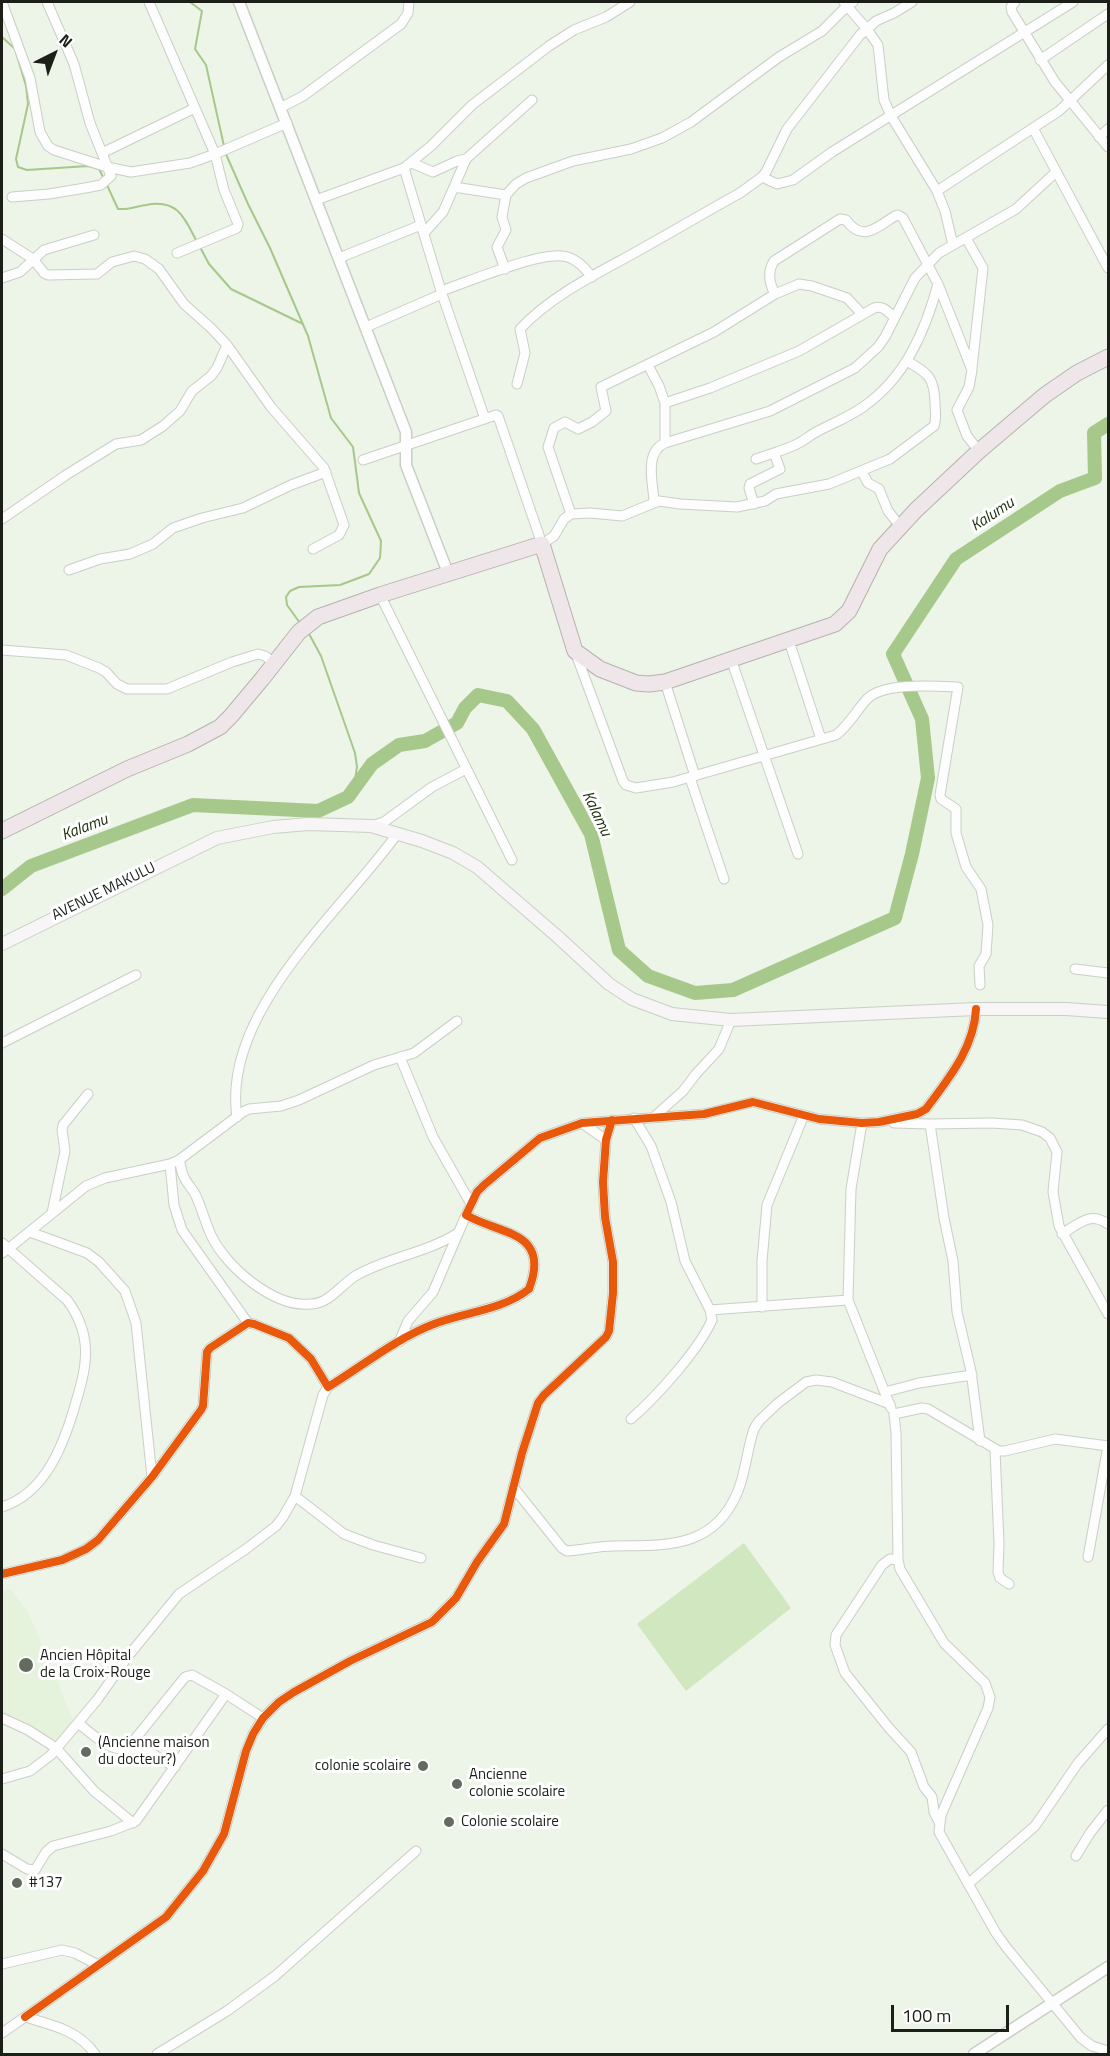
<!DOCTYPE html>
<html>
<head>
<meta charset="utf-8">
<style>
	body { margin:0 }
	#map { position:relative; width:1110px; height:2056px; overflow:hidden; background:#edf4e8; font-family:"Titillium Web",sans-serif }
	canvas { display:block }
	.frame { position:absolute; inset:0; border:3px solid #1b1f17; pointer-events:none }
	.north { position:absolute; left:24px; top:24px; width:60px; height:60px; -webkit-text-stroke:4px #fff; paint-order:stroke; rotate:42deg; font-size:16px; font-weight:700; line-height:24px; text-align:center; color:#1b1f17 }
	.north::after { content:''; display:block; margin:auto; width:21px; height:27px; background:#1b1f17; clip-path:polygon(50% 0,100% 100%,50% 72%,0 100%) }
	.scale { position:absolute; left:891px; top:2005px; width:118px; height:27px; box-sizing:border-box; border:3px solid #1b1f17; border-top:0; padding-left:8px; font-size:18px; line-height:21px; white-space:nowrap; color:#1b1f17; -webkit-text-stroke:4px #fff; paint-order:stroke }
</style>
</head>
<body>
<div id="map">
<canvas width="1110" height="2056"></canvas>
<div class="frame"></div>
<div class="north">N</div>
<div class="scale">100 m</div>
</div>
<script>
const g = document.querySelector('canvas').getContext('2d');
g.lineJoin = 'round';
function paint(path, color) { g.fillStyle = color; g.fill(path, 'evenodd'); }
function strokePath(path, color, width, dash) { g.strokeStyle = color; g.lineWidth = width; g.lineCap = dash ? 'butt' : 'round'; g.setLineDash(dash || []); g.stroke(path); }
function drawText(font, color, halo, rows, align = 'center') {
  g.font = font + ' "Titillium Web",sans-serif'; g.lineWidth = 6; g.setLineDash([]); g.textBaseline = 'middle'; g.strokeStyle = halo; g.fillStyle = color; for (const [text, x, y, turn = 0] of rows) {
    g.save(); g.translate(x, y); g.rotate((+turn || 0) * Math.PI / 180); g.textAlign = isNaN(turn) ? turn : align; if (halo) g.strokeText(text, 0, 0); g.fillText(text, 0, 0); g.restore();
  }
}
paint(new Path2D(`
	M11,1590L29,1614L75,1724L56,1746L2,1715V1592Z`), '#e5f2dc');
paint(new Path2D(`
	M744,1543L791,1608L686,1691L637,1624Z`), '#d0e7bf');
strokePath(new Path2D(`
	M190,2L202,11L195,49L206,65L224,146
	M2,37L15,49L26,86L28,104L16,159L18,167L27,170L88,166L99,169L103,177
	M225,152L248,204L270,248L308,336L331,418L353,447L359,493L381,541L380,558L369,574L340,585L299,587L290,591L286,597L287,605L300,623
	M107,185L118,209C128,210 137,206 146,205C178,198 185,219 197,242
	M200,247L209,264L231,289L303,324
	M308,632L321,656L355,753L357,767L354,787`), '#a6c88a', 2);
strokePath(new Path2D(`
	M2,889L31,866L193,805L318,811L348,797L372,764L399,745L425,741L457,723L465,708L478,695L507,701L533,729L591,834L619,950L648,976L695,993L733,990L895,918L912,854L928,778L922,719L893,654L956,559L1060,491L1095,478L1094,433L1108,424`), '#a6c88a', 14);
const minor = new Path2D(`
	M2,2L30,78L40,132L48,146L54,150L107,167L131,172L190,163L215,154L287,123
	M47,2L74,64L90,123L102,153
	M149,2L215,154L224,190L238,224L237,228L177,253
	M1015,2L1011,7L1012,12L1055,82L1108,147
	M1040,60L1108,14
	M282,107L303,96L401,24L408,13L409,2
	M1034,130L1108,268
	M1099,137L1108,129
	M412,163L433,172L457,161L466,159
	M404,168L442,294L485,419
	M762,177L777,184L793,180L832,152L1073,2
	M454,187L466,159L532,100
	M937,191L1059,111L1108,65
	M12,197L49,194L85,188L101,185L111,176L102,153L195,108
	M316,200L404,168L431,146L472,105L549,46L574,30L606,17L630,2
	M424,233L443,212L454,187L506,195L516,184L526,178L573,161L631,149L662,138L691,122L779,57L822,31L847,6L844,2
	M966,238L983,268L972,368
	M2,239L33,259L44,273L48,275L97,274L112,262L134,256L145,259L159,269L184,304L211,328L227,345L271,407L324,468L344,525L339,535L313,549
	M953,245L1016,209L1056,172
	M339,258L421,225
	M505,269L497,247L506,230L502,217L506,195
	M2,278L20,272L44,250L94,235
	M441,291C468,282 536,253 562,256C575,257 584,267 592,277
	M775,294L799,284L812,286L847,298L862,314
	M366,327L442,294
	M648,365L659,386L665,403V443
	M517,384L525,353L520,329C549,298 590,277 627,257C665,236 702,214 740,193L762,177L766,172L787,129L860,35L876,21L894,13L912,2
	M665,403L710,388L799,351L874,308C883,305 888,312 894,317
	M756,459C770,454 786,450 799,443C806,439 812,434 818,431C833,423 849,417 863,407C905,378 925,332 938,284
	M363,460L496,415L498,416L542,544L554,536L564,519L571,514L590,513L622,516L659,501L680,504L737,507L765,501L776,494L829,484L890,459L934,426C937,419 935,411 935,402C934,377 928,373 907,361
	M862,472L868,483L879,489L888,511L900,526
	M654,501C653,483 644,452 665,443L770,411L855,368L878,347L885,337L915,278L939,253L953,245L945,211L937,191L891,116L884,100L878,45L866,28L847,6L853,2
	M754,504L749,488L750,484L780,469L774,453
	M571,514L548,447L554,428L565,422L578,429L592,422L606,411L601,387L714,332L775,294C769,283 767,272 774,261L840,219L846,220C863,243 877,227 895,216L898,215L903,218L938,284L972,370L969,387L957,410L967,436L979,451
	M2,519L66,475L116,444L141,440L163,426L180,411L192,391L211,376L217,368L227,345
	M69,570L100,559L130,554L153,544L173,528L202,518L243,508L291,485L326,472
	M380,595L512,860
	M789,641L821,739
	M2,650L66,655L99,668L106,672L117,684L127,689H167L232,662L258,654L265,656L274,663
	M576,654L623,781L626,785L636,788L673,782L836,735C849,725 856,711 867,699C884,682 935,686 958,687L940,795L941,799L956,809V833L966,867L981,889L988,925L986,954L979,966L980,985
	M731,659L798,854
	M665,682L695,776
	M690,778L724,879
	M371,826L384,822L432,787L466,769
	M1075,969L1108,973
	M2,1043L136,975
	M400,1057L433,1137L471,1204
	M655,1116L683,1091L696,1074L719,1049L731,1020
	M237,1117C221,1012 342,911 397,834
	M634,1118L651,1146L671,1202L685,1261L710,1310L848,1300L891,1408
	M582,1123L606,1140
	M894,1123L930,1124L992,1123L1022,1125L1042,1132L1050,1138L1057,1152L1053,1192L1059,1226L1108,1314
	M930,1124L944,1218L953,1261L957,1312L971,1371L980,1441
	M179,1160C181,1165 181,1172 184,1177C187,1184 193,1189 196,1196C202,1209 205,1222 211,1235C226,1267 274,1308 311,1304C331,1303 341,1284 357,1275C389,1257 426,1253 458,1233
	M170,1164L174,1205L182,1230L248,1323
	M52,1213L65,1151L62,1130L63,1125L88,1094
	M30,1232L87,1253L99,1262L125,1291L136,1323L152,1477
	M1062,1234C1079,1224 1089,1211 1108,1224
	M2,1243L67,1300C74,1309 79,1319 82,1329C90,1353 83,1379 76,1402C64,1444 46,1493 2,1507
	M2,1253L8,1249L86,1186L105,1178L170,1164L179,1160L243,1112L249,1109L281,1106L299,1100L374,1065L414,1053L457,1021
	M848,1300L851,1189L862,1123
	M762,1307V1261L767,1205L804,1115
	M399,1342L408,1321L433,1292L466,1215
	M885,1392L919,1383L972,1375
	M631,1419C657,1396 698,1351 712,1320L710,1310
	M1108,1446L1055,1439L1005,1451H999L928,1409L922,1408L894,1414L896,1433L898,1560L900,1569L944,1643L985,1683L990,1697L988,1708L941,1815L939,1832L996,1933L1006,1947L1081,2038L1092,2046L1108,2051
	M995,1450L999,1544L998,1572L1000,1578L1009,1584
	M514,1488L562,1548L567,1551C583,1550 598,1546 613,1546C665,1545 714,1550 738,1491C746,1471 747,1449 754,1429L759,1421L778,1403L806,1382L816,1380L832,1382L890,1404
	M295,1496L344,1534L373,1545L421,1558
	M1088,1557L1108,1446
	M898,1560L890,1559L882,1565L836,1635L835,1645L845,1673L889,1728L911,1752L924,1787L932,1797L934,1812L939,1822
	M2,1574L62,1560L86,1549L98,1540L152,1477L201,1410L203,1406L207,1352L210,1348L248,1323L254,1324L289,1338L311,1359L328,1387C362,1366 397,1338 434,1324C465,1312 503,1310 529,1289C551,1231 501,1235 466,1215L477,1192L484,1185L540,1138L582,1123L704,1114L753,1102L819,1119L862,1123L879,1122L917,1114L926,1109C949,1078 974,1048 976,1009
	M2,1718L28,1730L56,1748L94,1791L133,1823
	M78,1723C91,1733 110,1752 127,1749L185,1677L192,1675L226,1694L263,1718
	M127,1749H144L175,1767
	M2,1779L30,1771L51,1755L97,1700L129,1655L179,1594L246,1549L276,1526L283,1517L295,1496L323,1395L328,1387
	M2,1854L27,1869L35,1870L46,1852L53,1846L111,1831L136,1821L226,1694
	M1076,1856L1090,1833L1108,1810
	M968,1884L1035,1826L1078,1763L1108,1729
	M2,1964L62,1950L75,1953L98,1965
	M25,2017L166,1917L203,1871L224,1834L246,1751L253,1734L263,1718L279,1702L294,1692L350,1661L432,1622L456,1598L477,1562L504,1524L522,1453L538,1403L544,1395L606,1337L609,1331L613,1293V1262L605,1217L603,1182L606,1140L612,1120
	M2,2033L25,2017C52,2025 78,2030 95,2054
	M157,2054L227,2011L275,1976L416,1851`);
const tertiary = new Path2D(`
	M239,2L406,432V465L448,573
	M974,2054L1108,1967`);
const secondary = new Path2D(`
	M2,944L217,838L273,827L308,824L371,826L422,841L453,853L477,867L558,937L609,984L632,999L672,1014L731,1020L976,1009H1066L1108,1012`);
const trunk = new Path2D(`
	M2,831L127,769L188,744L220,727L231,716L262,679L299,632L318,617L380,595L542,544L575,651L600,669L636,683L649,684L665,682L835,624L849,611L880,549L916,510L979,451L1045,395L1077,373L1108,357`);
strokePath(minor, '#cacfc6', 11);
strokePath(tertiary, '#cacfc6', 13);
strokePath(secondary, '#cacfc6', 14);
strokePath(trunk, '#b9b1b0', 17);
strokePath(minor, '#fcfdfc', 9);
strokePath(tertiary, '#fcfdfc', 10);
strokePath(secondary, '#f7f5f5', 12);
strokePath(trunk, '#eee6e8', 15);
strokePath(new Path2D(`
	M2,1574L62,1560L86,1549L98,1540L152,1477L201,1410L203,1406L207,1352L210,1348L248,1323L254,1324L289,1338L311,1359L328,1387C362,1366 397,1338 434,1324C465,1312 503,1310 529,1289C551,1231 501,1235 466,1215L477,1192L484,1185L540,1138L582,1123L704,1114L753,1102L819,1119L862,1123L879,1122L917,1114L926,1109C949,1078 974,1048 976,1009
	M25,2017L166,1917L203,1871L224,1834L246,1751L253,1734L263,1718L279,1702L294,1692L350,1661L432,1622L456,1598L477,1562L504,1524L522,1453L538,1403L544,1395L606,1337L609,1331L613,1293V1262L605,1217L603,1182L606,1140L612,1120`), '#e8590c', 8);
for (const [x, y, r, color] of [
	[26,1665,8,"#646a60"],
	[86,1752,6,"#646a60"],
	[423,1766,6,"#646a60"],
	[457,1784,6,"#646a60"],
	[449,1822,6,"#646a60"],
	[17,1883,6,"#646a60"]
]) { const dot = new Path2D(); dot.arc(x, y, r, 0, 2 * Math.PI); g.fillStyle = color; g.fill(dot); strokePath(dot, '#fff', 2); }
drawText('15px', '#1b1f17', '#fff', [
	["AVENUE MAKULU",104,892,-26]
]);
drawText('15px', '#1b1f17', '#fff', [
	["Ancien Hôpital",40,1656],
	["de la Croix-Rouge",40,1673],
	["(Ancienne maison",98,1743],
	["du docteur?)",98,1760],
	["colonie scolaire",411,1766,"right"],
	["Ancienne",469,1775],
	["colonie scolaire",469,1792],
	["Colonie scolaire",461,1822],
	["#137",29,1883]
], 'left');
drawText('italic 16px', '#20320f', '#fff', [
	["Kalumu",993,515,-33],
	["Kalamu",596,814,65],
	["Kalamu",85,828,-21]
]);
</script>
</body>
</html>
